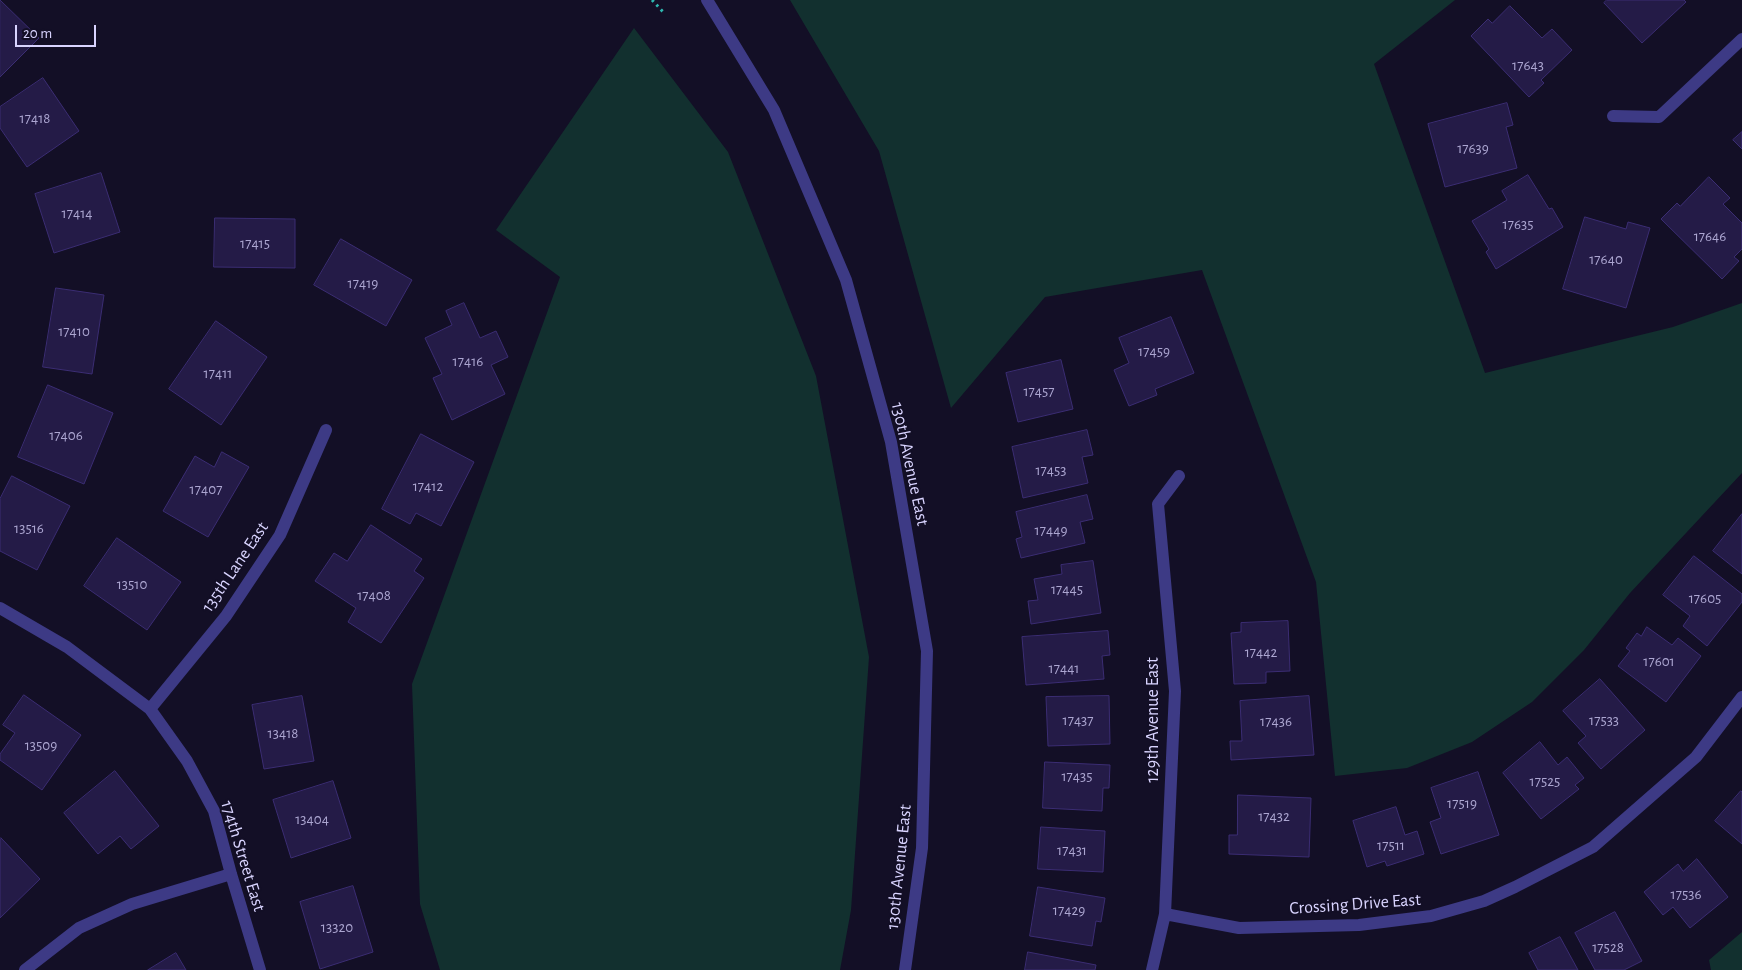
<!DOCTYPE html>
<html>
<head>
<meta charset="utf-8">
<style>
	body { margin:0 }
	#map { position:relative; width:1742px; height:970px; overflow:hidden; background:#130f26; font-family:"Alegreya Sans",sans-serif }
	canvas { display:block }
	.scale { position:absolute; left:15px; top:25px; width:81px; height:22px; box-sizing:border-box; border:2px solid #d9d4ff; border-top:0; padding-left:6px; font-size:15px; line-height:18px; white-space:nowrap; color:#d9d4ff; -webkit-text-stroke:4px #130f26; paint-order:stroke }
</style>
</head>
<body>
<div id="map">
<canvas width="1742" height="970"></canvas>
<div class="scale">20 m</div>
</div>
<script>
const g = document.querySelector('canvas').getContext('2d');
g.lineJoin = 'round';
function paint(path, color) { g.fillStyle = color; g.fill(path, 'evenodd'); }
function strokePath(path, color, width, dash) { g.strokeStyle = color; g.lineWidth = width; g.lineCap = dash ? 'butt' : 'round'; g.setLineDash(dash || []); g.stroke(path); }
function drawText(font, color, halo, rows, align = 'center') {
  g.font = font + ' "Alegreya Sans",sans-serif'; g.lineWidth = 4; g.setLineDash([]); g.textBaseline = 'middle'; g.strokeStyle = halo; g.fillStyle = color; for (const [text, x, y, turn = 0] of rows) {
    g.save(); g.translate(x, y); g.rotate((+turn || 0) * Math.PI / 180); g.textAlign = isNaN(turn) ? turn : align; if (halo) g.strokeText(text, 0, 0); g.fillText(text, 0, 0); g.restore();
  }
}
paint(new Path2D(`
	M790,0H1455L1374,64L1485,373L1673,327L1742,303V473L1630,593L1584,650L1532,702L1472,742L1407,768L1335,776L1316,582L1202,270L1045,297L951,408L879,151Z
	M634,28L728,152L816,376L869,657L851,910L840,970H440L420,904L412,684L560,277L496,230Z
	M1742,932V970H1711L1709,960Z`), '#12302f');
const building = new Path2D(`
	M0,0L39,38L0,77Z
	M1607,0H1684L1686,2L1642,43L1604,3Z
	M1510,6L1542,38L1552,29L1572,50L1541,80L1544,83L1529,97L1471,36L1488,19L1492,23Z
	M43,78L79,131L27,167L0,128V107Z
	M1507,103L1513,125L1506,127L1517,168L1445,187L1428,124Z
	M1742,132V149L1733,140Z
	M101,173L120,232L54,253L35,194Z
	M1528,175L1549,209L1552,208L1563,227L1496,269L1486,252L1489,249L1472,221L1507,200L1502,191Z
	M1709,177L1730,198L1723,204L1742,223V249L1734,257L1739,261L1722,279L1661,219L1677,203L1680,206Z
	M1585,217L1626,229L1628,222L1650,228L1626,308L1563,289Z
	M215,218L295,219V268L214,267Z
	M341,239L412,280L386,326L314,285Z
	M56,288L104,295L92,374L43,367Z
	M464,303L480,338L496,331L508,357L491,365L505,394L452,420L433,378L442,374L425,338L452,325L446,311Z
	M1171,317L1194,373L1155,389L1157,395L1129,406L1114,370L1129,363L1119,338Z
	M216,321L267,357L221,425L169,389Z
	M1061,360L1073,409L1018,422L1006,373Z
	M48,385L113,413L84,484L18,457Z
	M1087,430L1093,455L1082,457L1088,483L1023,498L1012,447Z
	M421,434L474,462L441,526L416,513L410,524L382,509Z
	M222,452L249,467L208,537L163,511L195,456L214,467Z
	M12,476L70,506L37,570L0,551V499Z
	M1087,495L1093,519L1080,522L1085,543L1021,558L1016,539L1022,537L1016,512Z
	M1742,514V574L1713,551Z
	M371,525L422,559L414,571L424,578L381,643L348,622L356,608L315,581L334,553L347,561Z
	M117,538L181,582L147,630L84,586Z
	M1694,556L1742,594V602L1707,646L1683,626L1690,616L1663,595Z
	M1093,561L1101,613L1031,624L1028,601L1038,600L1034,579L1062,574L1061,565Z
	M1288,621L1290,671L1266,672V683L1234,684L1231,633L1241,632V623Z
	M1647,627L1672,645L1678,638L1701,656L1666,702L1618,666L1630,651L1626,648L1637,633L1641,636Z
	M1108,631L1110,655L1102,656L1104,679L1026,685L1022,637Z
	M1600,679L1645,730L1601,769L1578,743L1586,736L1563,711Z
	M24,695L81,735L42,790L0,760V754L15,733L3,725Z
	M302,696L314,761L264,769L252,705Z
	M1109,696L1110,744L1048,746L1046,697Z
	M1309,696L1314,755L1231,760L1230,741H1242L1240,701Z
	M1540,742L1558,765L1567,757L1584,778L1575,785L1579,789L1541,819L1503,773Z
	M1045,762L1110,765L1109,788H1103L1102,811L1043,808Z
	M115,771L159,826L131,849L120,836L98,854L64,813Z
	M1478,772L1499,835L1441,854L1430,822L1441,818L1431,788Z
	M333,781L351,838L291,858L273,800Z
	M1741,791L1742,792V844L1715,821Z
	M1238,795L1311,798L1309,857L1229,854V835H1237Z
	M1396,807L1405,835L1417,831L1424,854L1387,866L1385,861L1367,867L1353,821Z
	M1041,827L1105,831L1103,872L1038,869Z
	M1,838L40,879L0,918V839Z
	M1697,859L1728,897L1690,928L1673,907L1663,915L1644,892L1678,864L1683,871Z
	M353,886L373,952L320,969L300,902Z
	M1038,887L1105,898L1101,922L1096,921L1092,946L1030,936Z
	M1615,912L1642,961L1624,970H1595L1575,933Z
	M1560,937L1578,970H1538L1529,953Z
	M1028,952L1096,965L1095,970H1025Z
	M176,953L186,970H148Z`);
paint(building, '#241b47');
strokePath(building, '#3b2d73', 1);
strokePath(new Path2D(`
	M652,0L665,14`), '#2fb8b0', 3, [2.5, 4]);
strokePath(new Path2D(`
	M707,0L774,110L846,280L891,442L927,651L922,848L905,970
	M1613,116L1659,117L1742,39
	M0,608L67,647L150,709L187,761L214,811L231,874L260,970
	M150,709L226,616L280,535L326,430
	M1165,914L1239,928L1359,925L1431,916L1484,901L1515,887L1593,847L1696,757L1742,697
	M25,970L79,928L132,904L231,874
	M1152,970L1165,914L1175,691L1158,504L1179,476`), '#3d3a85', 12);
drawText('15px', '#aca6d1', null, [
	["17643",1528,65],
	["17418",35,118],
	["17639",1473,148],
	["17414",77,213],
	["17635",1518,224],
	["17646",1710,236],
	["17415",255,243],
	["17640",1606,259],
	["17419",363,283],
	["17410",74,331],
	["17459",1154,351],
	["17416",468,361],
	["17411",218,373],
	["17457",1039,391],
	["17406",66,435],
	["17453",1051,470],
	["17412",428,486],
	["17407",206,489],
	["13516",29,528],
	["17449",1051,530],
	["13510",132,584],
	["17445",1067,589],
	["17408",374,595],
	["17605",1705,598],
	["17442",1261,652],
	["17601",1659,661],
	["17441",1064,668],
	["17437",1078,720],
	["17533",1604,720],
	["17436",1276,721],
	["13418",283,733],
	["13509",41,745],
	["17435",1077,776],
	["17525",1545,781],
	["17519",1462,803],
	["17432",1274,816],
	["13404",312,819],
	["17511",1391,845],
	["17431",1072,850],
	["17536",1686,894],
	["17429",1069,910],
	["13320",337,927],
	["17528",1608,947]
]);
drawText('18px', '#d9d4ff', '#130f26', [
	["130th Avenue East",910,464,78],
	["135th Lane East",235,567,-56],
	["129th Avenue East",1153,720,-90],
	["174th Street East",243,856,73],
	["130th Avenue East",899,867,-84],
	["Crossing Drive East",1355,904,-4]
]);
</script>
</body>
</html>
